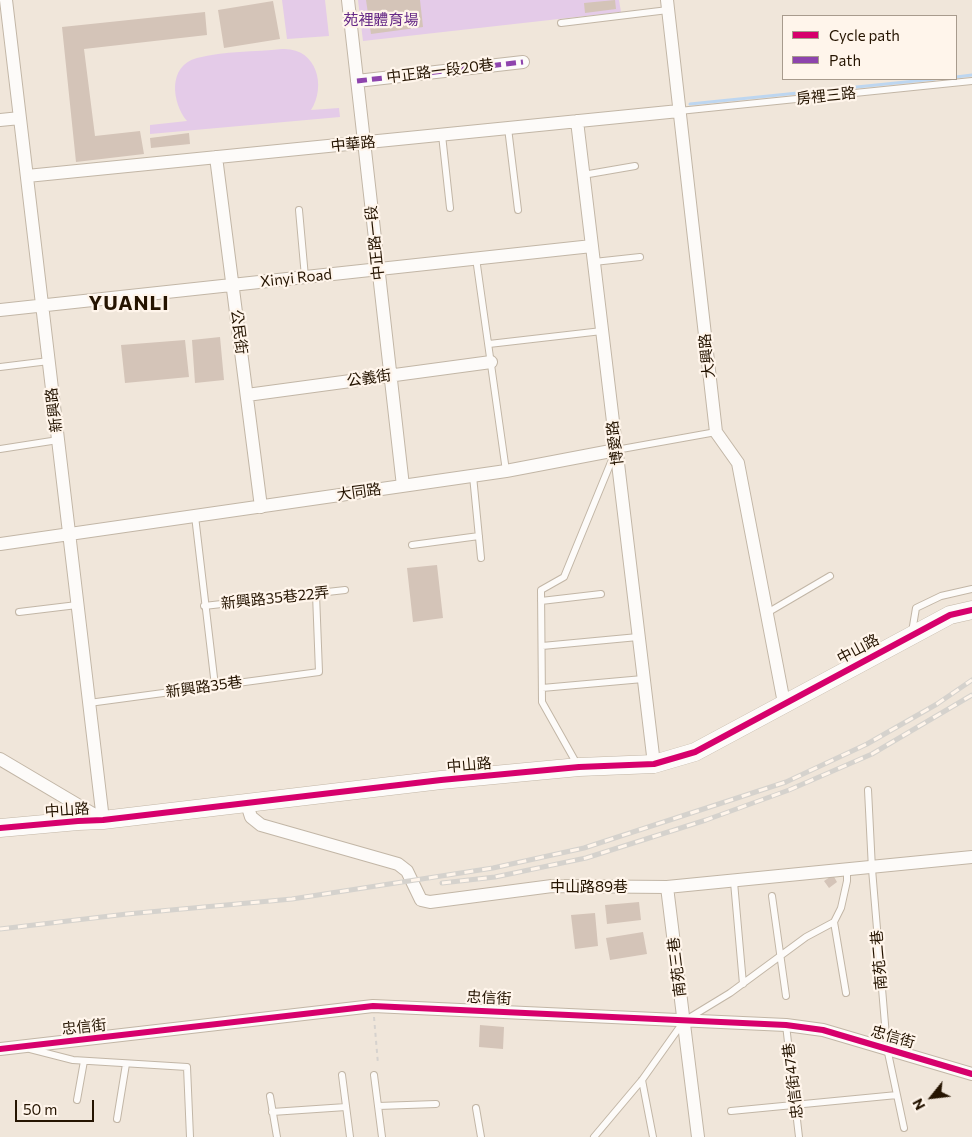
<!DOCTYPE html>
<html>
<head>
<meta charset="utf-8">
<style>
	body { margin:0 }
	#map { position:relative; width:972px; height:1137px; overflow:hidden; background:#f0e6da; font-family:Commissioner,sans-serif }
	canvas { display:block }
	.legend { position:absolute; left:782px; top:15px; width:175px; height:65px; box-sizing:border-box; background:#fff5eb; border:1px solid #a89b8d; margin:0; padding:6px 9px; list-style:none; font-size:15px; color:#251401 }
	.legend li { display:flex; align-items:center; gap:10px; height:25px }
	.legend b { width:25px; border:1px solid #a89b8d }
	.north { position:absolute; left:907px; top:1072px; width:50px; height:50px; -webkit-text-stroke:4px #fff5eb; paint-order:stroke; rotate:241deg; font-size:14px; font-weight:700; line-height:20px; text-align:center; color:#251401 }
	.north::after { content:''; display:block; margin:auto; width:18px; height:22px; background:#251401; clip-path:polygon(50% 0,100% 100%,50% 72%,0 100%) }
	.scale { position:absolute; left:15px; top:1100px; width:79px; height:22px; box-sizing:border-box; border:2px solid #251401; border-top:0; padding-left:6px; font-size:15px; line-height:18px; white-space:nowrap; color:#251401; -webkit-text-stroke:4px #fff5eb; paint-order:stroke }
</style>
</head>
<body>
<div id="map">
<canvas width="972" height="1137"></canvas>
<ul class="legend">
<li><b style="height:6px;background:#d6006c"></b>Cycle path</li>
<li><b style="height:6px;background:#8e44ad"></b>Path</li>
</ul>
<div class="north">N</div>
<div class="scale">50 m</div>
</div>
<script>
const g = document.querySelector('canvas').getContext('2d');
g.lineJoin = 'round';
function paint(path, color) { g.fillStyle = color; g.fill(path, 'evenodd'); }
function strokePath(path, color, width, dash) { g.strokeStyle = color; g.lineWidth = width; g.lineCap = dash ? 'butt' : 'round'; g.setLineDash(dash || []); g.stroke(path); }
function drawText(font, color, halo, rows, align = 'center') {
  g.font = font + ' Commissioner,"Noto Sans TC",sans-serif'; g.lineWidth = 4.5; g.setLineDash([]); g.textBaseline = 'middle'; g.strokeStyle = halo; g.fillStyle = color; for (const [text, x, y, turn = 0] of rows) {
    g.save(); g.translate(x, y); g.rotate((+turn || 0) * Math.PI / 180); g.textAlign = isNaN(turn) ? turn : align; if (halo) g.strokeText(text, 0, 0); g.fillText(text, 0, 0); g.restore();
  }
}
paint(new Path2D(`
	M282,0H325L329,36L287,39Z
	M358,0H619L621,12L363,41Z
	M282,49C316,47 327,85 311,110L339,108L340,117L150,134V125L187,121C172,103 167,66 197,58C224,51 255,52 282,49Z`), '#e4cbe8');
strokePath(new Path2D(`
	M956,77L972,75
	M690,104L935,79`), '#bdd6f0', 3);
paint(new Path2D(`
	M366,0H420L423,27L371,34Z
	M615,0L616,9L585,13L584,3Z
	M273,1L280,39L224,48L218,10Z
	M205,12L207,35L84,49L95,136L140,131L144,154L76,162L62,27Z
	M189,133L190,144L151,148L150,138Z
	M220,337L224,380L195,383L192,340Z
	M185,340L189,377L125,383L121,345Z
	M437,565L443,618L413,622L407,568Z
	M833,875L837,882L829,888L824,881Z
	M639,902L641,920L607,924L605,905Z
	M595,913L598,946L575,949L571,915Z
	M643,932L647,954L610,960L606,938Z
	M480,1025L504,1027L503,1049L479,1047Z`), '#d4c4b8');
const lane = new Path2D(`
	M561,23L668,10
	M679,111L972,81
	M508,128L518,210
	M442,135L450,208
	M583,175L635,166
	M299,210L305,277
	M476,258L506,471
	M594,262L640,257
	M489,344L602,331
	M0,367L49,361
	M0,449L58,440
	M473,476L481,558
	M195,516L215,686
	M412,545L479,536
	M541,601L601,594
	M204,606L345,590
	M19,612L77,605
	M767,613L830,576
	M912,632L916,608L941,596L972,589
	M542,646L638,637
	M542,688L643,679
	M89,703L319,672L316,594
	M578,766L542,702L541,590L564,577L616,450L716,432
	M868,790L872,869L887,1048L904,1128
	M734,882L743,984
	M772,896L786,996
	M834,922L846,993
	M786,1025L799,1137
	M30,1049L73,1060L187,1067L190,1137
	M342,1075L350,1137
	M374,1075L382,1137
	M642,1080L653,1137
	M270,1096L277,1137
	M77,1100L84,1061
	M378,1106L436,1104
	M476,1108L481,1137
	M731,1111L897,1095
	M272,1112L346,1107
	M117,1119L126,1064
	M594,1137L642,1080L684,1021L730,993L806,937L834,922L841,908L847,881V869`);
const street = new Path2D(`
	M6,0L103,820
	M348,0L403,486
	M667,0L716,432L738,463L784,703
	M357,81L523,62
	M0,120L20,118
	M577,121L654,764
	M216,157L261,507
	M27,176L679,111
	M0,310L592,246
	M247,395L491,362
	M0,544L506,471L616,450
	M0,759L103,820
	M246,801L251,817L261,825L398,864L407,871L421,900L430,902L552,886L667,887L972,857
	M667,887L698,1137
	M0,1049L373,1006L786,1025L823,1030L972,1074`);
const secondary = new Path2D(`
	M0,828L78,821L103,820L441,780L579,767L654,764L695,752L950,615L972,610`);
strokePath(lane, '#c2b6a6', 8);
strokePath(street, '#c2b6a6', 14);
strokePath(secondary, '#c2b6a6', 19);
strokePath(new Path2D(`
	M374,1017L378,1064`), '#d6d2ce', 2, [4, 4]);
strokePath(lane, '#fdfbf9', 6);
strokePath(street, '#fdfbf9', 12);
strokePath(secondary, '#fdfbf9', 18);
const rail = new Path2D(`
	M442,883L495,877L586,858L706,820L789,790L872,754L972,695
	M0,929L127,914L292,899L493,868L584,848L786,782L867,744L937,704L972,680`);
strokePath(rail, '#d5d2cd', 5);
strokePath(rail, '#fff5eb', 3, [9]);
strokePath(new Path2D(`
	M357,81L523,62`), '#8e44ad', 5, [10, 5]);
strokePath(new Path2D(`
	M0,828L78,821L103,820L441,780L579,767L654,764L695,752L950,615L972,610
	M0,1049L373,1006L786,1025L823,1030L972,1074`), '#d6006c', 6);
drawText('15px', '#662987', '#fff5eb', [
	["苑裡體育場",381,20]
]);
drawText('15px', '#251401', '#fff5eb', [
	["中正路一段20巷",440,71,-7],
	["房裡三路",826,96,-6],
	["中華路",353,144,-6],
	["中正路一段",375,243,-96],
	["Xinyi Road",296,278,-6],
	["公民街",239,332,83],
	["大興路",707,356,-96],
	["公義街",369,378,-8],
	["新興路",54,410,-97],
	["博愛路",615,443,-97],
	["大同路",359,492,-8],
	["新興路35巷22弄",275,598,-6],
	["中山路",858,649,-28],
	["新興路35巷",204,687,-8],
	["中山路",469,765,-5],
	["中山路",67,810,-4],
	["中山路89巷",589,887],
	["南苑二巷",879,960,-95],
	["南苑三巷",677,967,-97],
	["忠信街",489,998,3],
	["忠信街",84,1027,-6],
	["忠信街",893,1037,16],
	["忠信街47巷",793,1081,-97]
]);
g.letterSpacing = '1px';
drawText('bold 20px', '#251401', '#fff5eb', [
	["YUANLI",129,303]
]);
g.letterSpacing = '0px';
</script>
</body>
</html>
